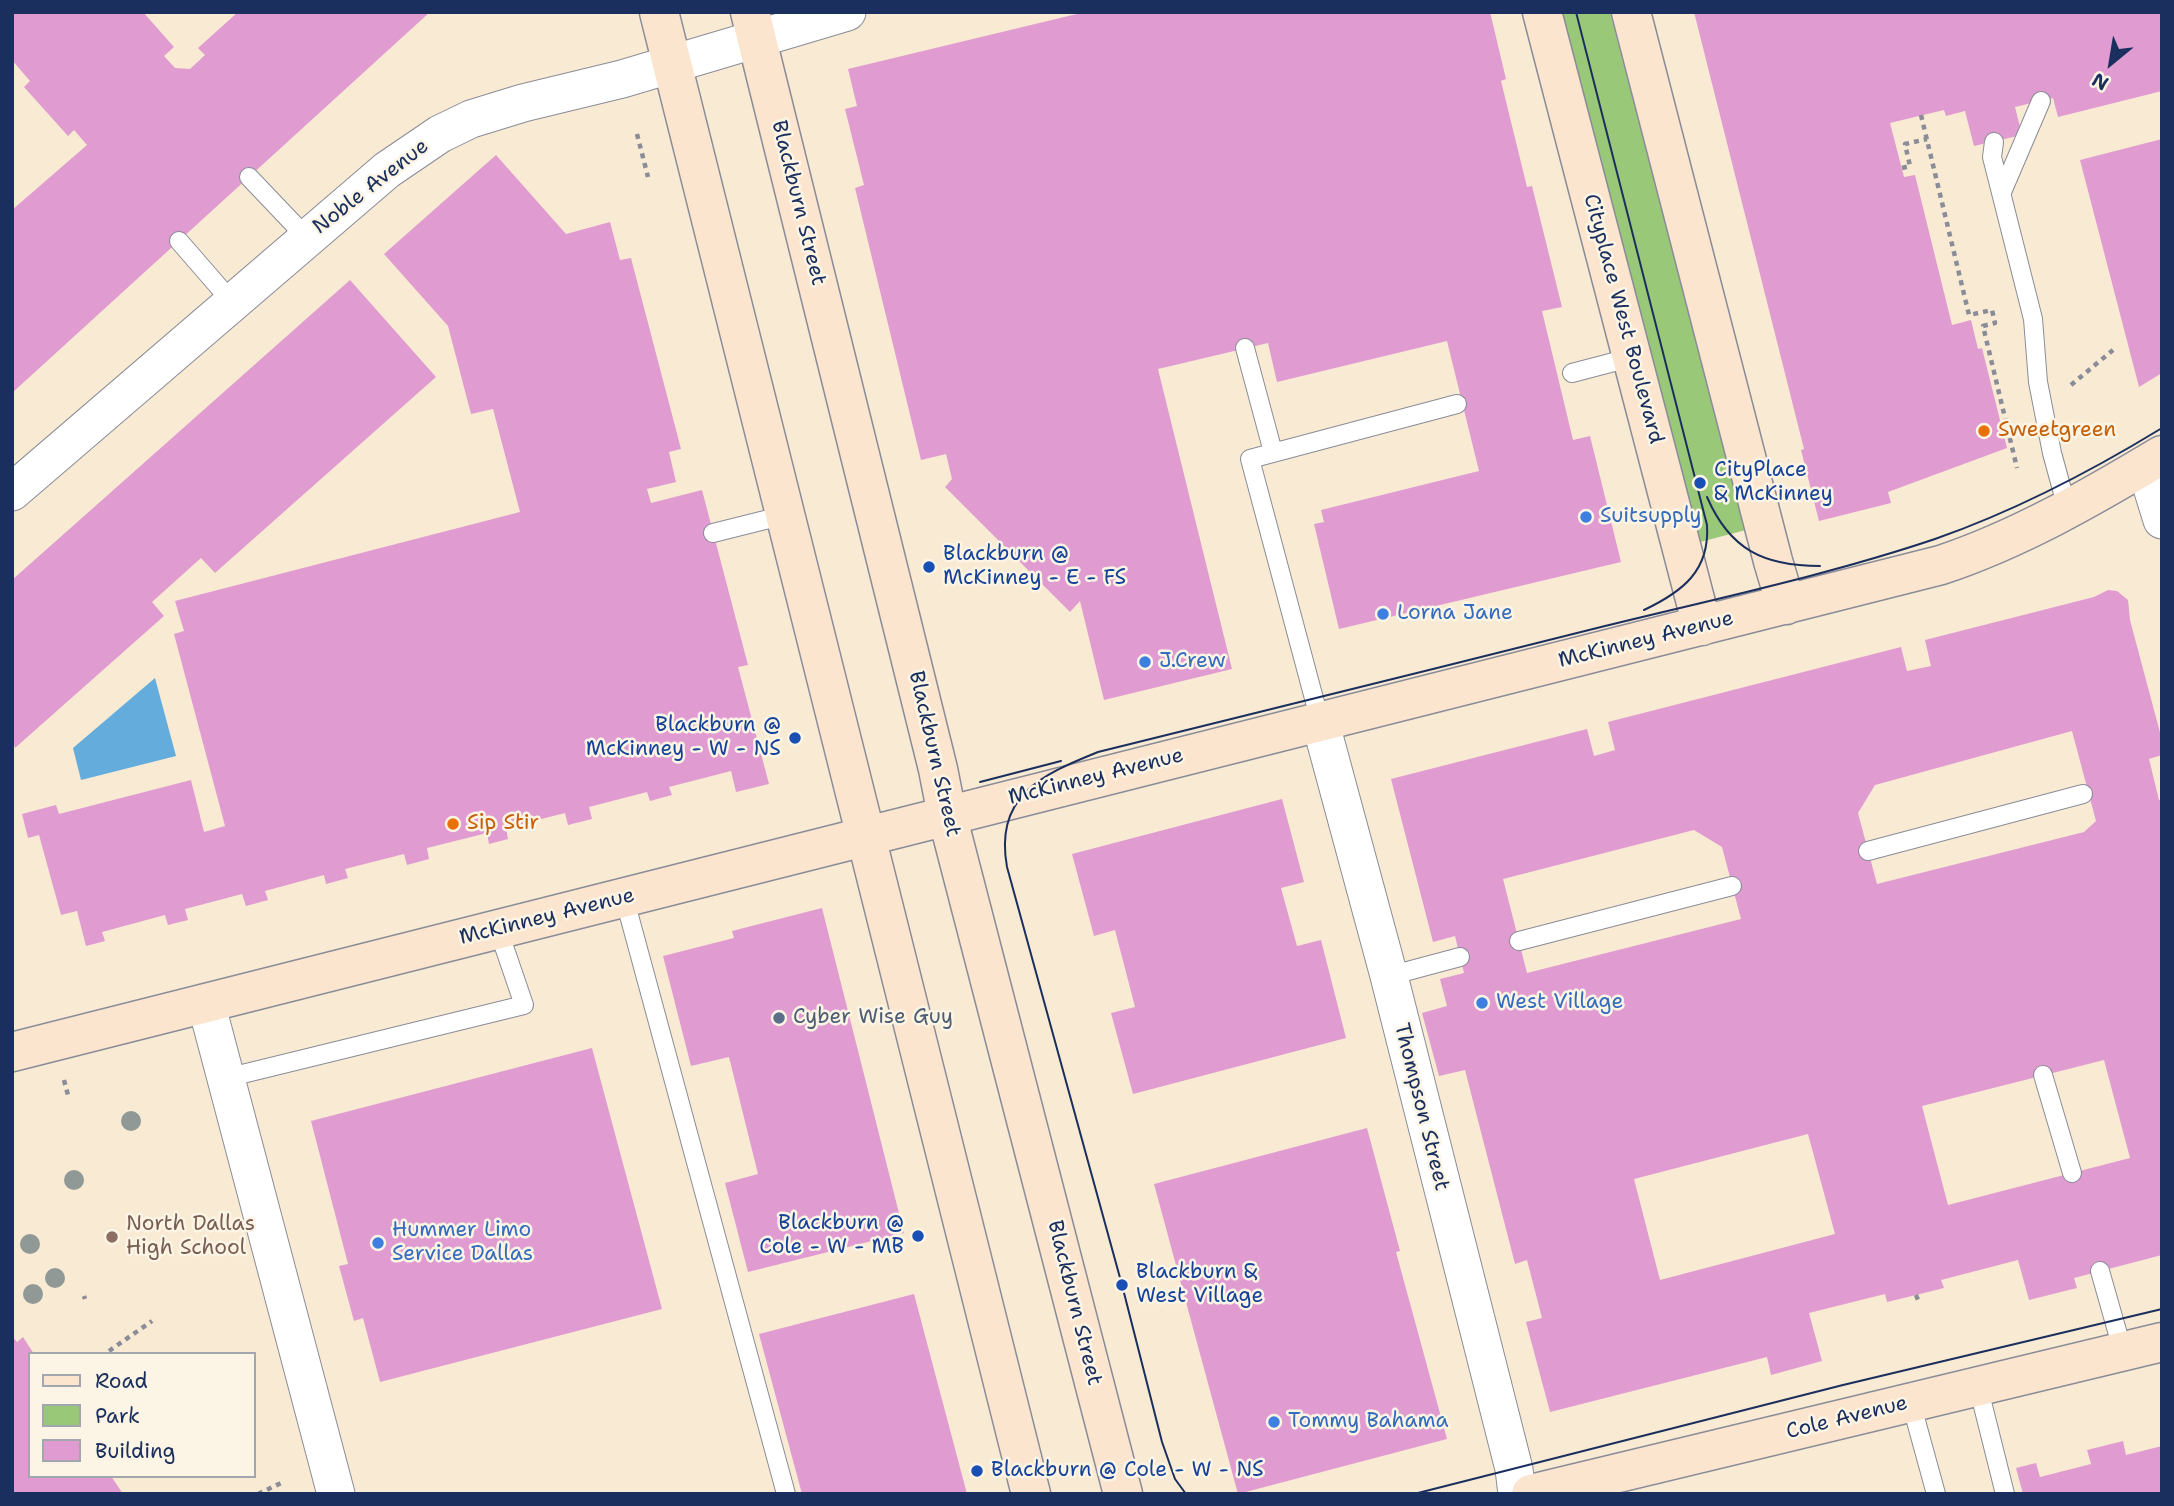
<!DOCTYPE html>
<html>
<head>
<meta charset="utf-8">
<style>
	body { margin:0 }
	#map { position:relative; width:2174px; height:1506px; overflow:hidden; background:#f8ead3; font-family:"Shantell Sans",sans-serif }
	canvas { display:block }
	.frame { position:absolute; inset:0; border:14px solid #1b2f5e; pointer-events:none }
	.legend { position:absolute; left:28px; top:1352px; width:228px; height:126px; box-sizing:border-box; background:#fcf5e5; border:2px solid #a2a6af; margin:0; padding:9px 12px; list-style:none; font-size:21px; color:#1b2f5e }
	.legend li { display:flex; align-items:center; gap:14px; height:35px }
	.legend b { width:35px; border:2px solid #a2a6af }
	.north { position:absolute; left:2076px; top:28px; width:70px; height:70px; -webkit-text-stroke:5px #fcf5e5; paint-order:stroke; rotate:210deg; font-size:19px; font-weight:700; line-height:28px; text-align:center; color:#1b2f5e }
	.north::after { content:''; display:block; margin:auto; width:24px; height:32px; background:#1b2f5e; clip-path:polygon(50% 0,100% 100%,50% 72%,0 100%) }
</style>
</head>
<body>
<div id="map">
<canvas width="2174" height="1506"></canvas>
<div class="frame"></div>
<ul class="legend">
<li><b style="height:9px;background:#fce5cf"></b>Road</li>
<li><b style="height:19px;background:#99c978"></b>Park</li>
<li><b style="height:19px;background:#e09cd1"></b>Building</li>
</ul>
<div class="north">N</div>
</div>
<script>
const g = document.querySelector('canvas').getContext('2d');
g.lineJoin = 'round';
function paint(path, color) { g.fillStyle = color; g.fill(path, 'evenodd'); }
function strokePath(path, color, width, dash) { g.strokeStyle = color; g.lineWidth = width; g.lineCap = dash ? 'butt' : 'round'; g.setLineDash(dash || []); g.stroke(path); }
function drawText(font, color, halo, rows, align = 'center') {
  g.font = font + ' "Shantell Sans",sans-serif'; g.lineWidth = 5; g.setLineDash([]); g.textBaseline = 'middle'; g.strokeStyle = halo; g.fillStyle = color; for (const [text, x, y, turn = 0] of rows) {
    g.save(); g.translate(x, y); g.rotate((+turn || 0) * Math.PI / 180); g.textAlign = isNaN(turn) ? turn : align; if (halo) g.strokeText(text, 0, 0); g.fillText(text, 0, 0); g.restore();
  }
}
paint(new Path2D(`
	M1561,12H1610L1746,530L1700,542Z`), '#99c978');
paint(new Path2D(`
	M155,678L176,756L81,780L73,748Z`), '#64acdb');
paint(new Path2D(`
	M12,12H143L174,47L164,56L175,68L190,69L205,55L198,48L238,12H430L12,393V210L87,145L74,130L68,136L24,87L30,81L12,60Z
	M1085,12H1490L1506,79L1501,81L1527,187L1532,186L1562,307L1542,311L1573,440L1590,436L1621,562L1339,629L1314,524L1324,522L1321,510L1479,471L1447,341L1277,382L1268,343L1158,369L1232,669L1104,700L1080,601L1070,612L945,487L952,479L946,454L921,460L855,188L864,185L845,109L857,106L848,69Z
	M1694,12H2162V91L2058,117L2053,98L2015,107L2022,135L1974,146L1965,111L1946,116L1944,110L1890,123L1904,177L1915,175L1952,325L1971,320L1978,349L1982,348L2007,448L1888,492L1891,503L1819,521L1801,450L1804,449Z
	M2162,139V373L2139,387L2080,160Z
	M496,155L566,234L610,222L620,260L631,258L681,449L669,452L676,482L647,489L651,503L702,490L748,665L738,667L769,784L736,792L731,771L669,787L672,795L650,801L647,792L589,807L592,819L568,825L565,813L506,828L508,839L489,844L487,833L427,848L429,859L407,865L404,854L345,869L348,878L326,884L324,875L265,891L268,900L246,906L242,894L185,909L188,920L168,925L165,915L102,932L105,941L86,946L77,911L61,915L39,835L28,838L22,814L56,805L59,814L191,780L204,832L225,826L174,634L184,631L175,601L520,512L493,409L471,414L448,326L384,254Z
	M350,280L436,377L215,573L201,558L152,602L164,616L15,748L12,739V580Z
	M2108,590L2117,591L2128,600L2130,620L2162,740V755L2149,759L2159,800L2162,799V1255L2074,1278L2077,1288L2029,1300L2018,1260L1941,1280L1944,1288L1916,1295L1887,1302L1885,1294L1809,1313L1822,1361L1771,1375L1767,1357L1550,1412L1526,1322L1542,1318L1527,1260L1515,1264L1465,1070L1439,1076L1422,1013L1447,1006L1440,979L1464,973L1455,936L1433,942L1391,779L1587,729L1594,756L1615,750L1608,722L1901,647L1907,671L1931,666L1925,640L2094,597ZM2072,731L2096,821L2084,832L1877,884L1858,813L1875,785ZM1694,830L1722,847L1741,919L1527,973L1503,879ZM2104,1060L2130,1158L1948,1205L1922,1106ZM1808,1134L1835,1234L1660,1280L1634,1179Z
	M1282,799L1304,882L1281,888L1297,946L1321,940L1346,1038L1133,1094L1111,1013L1135,1007L1115,930L1094,936L1072,854Z
	M822,908L904,1233L748,1272L725,1183L758,1174L729,1057L691,1066L663,956L734,938L732,931Z
	M592,1048L662,1309L380,1382L363,1318L354,1321L339,1266L348,1264L311,1121Z
	M1367,1128L1400,1251L1396,1252L1447,1439L1238,1494L1154,1184Z
	M914,1294L967,1494H802L759,1334Z
	M12,1336L17,1342L23,1337L34,1354H30V1476H111L123,1494H12Z
	M2123,1441L2126,1455L2162,1446V1494H2023L2016,1468L2036,1463L2040,1477L2091,1464L2087,1450Z`), '#e09cd1');
const lane = new Path2D(`
	M1994,142L1992,157L2033,319L2038,382L2052,453L2067,508
	M249,177L307,238
	M2002,192L2041,101
	M179,241L232,302
	M1245,348L1273,452
	M1572,373L1633,357
	M713,533L785,515
	M1320,721L1250,459L1457,404
	M1868,851L2083,794
	M624,897L786,1494
	M1519,941L1732,886
	M1389,976L1460,957
	M2043,1075L2072,1173
	M226,1078L524,1005L498,929
	M2100,1271L2123,1352
	M1978,1386L2005,1494
	M1911,1403L1936,1494`);
const street = new Path2D(`
	M2145,465L2162,520
	M12,492L387,170L440,134L471,119L523,103L622,79L847,12
	M1320,721L1389,976L1514,1469L1517,1494
	M206,1003L336,1494`);
const secondary = new Path2D(`
	M659,12L1031,1494
	M750,12L938,769L947,815L1123,1494
	M1542,12L1702,626
	M1631,12L1773,561L1786,605
	M12,1052L1941,565C2019,539 2092,497 2162,455
	M1531,1494L2162,1342`);
strokePath(lane, '#8a8c98', 20);
strokePath(street, '#8a8c98', 39);
strokePath(secondary, '#8a8c98', 41);
strokePath(new Path2D(`
	M1921,115L1969,315L1992,310L1995,323L1983,326L2017,468
	M637,134L648,177
	M1902,168L1910,166L1905,144L1927,139
	M2071,385L2113,350
	M64,1080L69,1099
	M1916,1295L1918,1300
	M84,1296L85,1299
	M109,1351L152,1321
	M258,1494L281,1483`), '#8a8c98', 4.5, [5, 5]);
strokePath(lane, '#fff', 18);
strokePath(street, '#fff', 37);
strokePath(secondary, '#fce5cf', 38);
strokePath(new Path2D(`
	M1576,12L1707,525C1710,571 1682,592 1644,610
	M1707,497C1730,550 1764,566 1820,566
	M980,782L1061,761
	M1186,1494L1175,1479L1162,1442L1122,1285L1007,867C994,796 1041,775 1098,752C1267,711 1436,668 1605,626C1715,599 1828,575 1935,539C2015,511 2090,472 2162,428
	M1414,1494L1843,1385L2162,1309`), '#1b2f5e', 2);
g.fillStyle = '#909996';
for (const [x, y] of [
	[131,1121],
	[74,1180],
	[30,1244],
	[55,1278],
	[33,1294]
]) { g.beginPath(); g.arc(x, y, 10, 0, 2 * Math.PI); g.fill(); }
for (const [x, y, r, color] of [
	[1984,431,7,"#e8710a"],
	[1700,483,7,"#1a4fb4"],
	[1586,517,7,"#3f7fe0"],
	[929,567,7,"#1a4fb4"],
	[1383,614,7,"#3f7fe0"],
	[1145,662,7,"#3f7fe0"],
	[795,738,7,"#1a4fb4"],
	[453,824,7,"#e8710a"],
	[1482,1003,7,"#3f7fe0"],
	[779,1018,7,"#5c6f8a"],
	[918,1236,7,"#1a4fb4"],
	[112,1237,7,"#8d6e63"],
	[378,1243,7,"#3f7fe0"],
	[1122,1285,7,"#1a4fb4"],
	[1274,1422,7,"#3f7fe0"],
	[977,1471,7,"#1a4fb4"]
]) { const dot = new Path2D(); dot.arc(x, y, r, 0, 2 * Math.PI); g.fillStyle = color; g.fill(dot); strokePath(dot, '#fcf5e5', 2.5); }
drawText('21px', '#1b2f5e', '#fcf5e5', [
	["Noble Avenue",371,187,-38],
	["Blackburn Street",798,203,76],
	["Cityplace West Boulevard",1623,319,75],
	["McKinney Avenue",1646,640,-14],
	["Blackburn Street",934,754,77],
	["McKinney Avenue",1096,777,-14],
	["McKinney Avenue",547,917,-14],
	["Thompson Street",1421,1107,76],
	["Blackburn Street",1074,1303,76],
	["Cole Avenue",1847,1418,-14]
]);
drawText('21px', '#c56008', '#fcf5e5', [
	["Sweetgreen",1998,431],
	["Sip Stir",467,824]
], 'left');
drawText('21px', '#164399', '#fcf5e5', [
	["CityPlace",1714,471],
	["& McKinney",1714,495],
	["Blackburn @",943,555],
	["McKinney - E - FS",943,579],
	["Blackburn @",781,726,"right"],
	["McKinney - W - NS",781,750,"right"],
	["Blackburn @",904,1224,"right"],
	["Cole - W - MB",904,1248,"right"],
	["Blackburn &",1136,1273],
	["West Village",1136,1297],
	["Blackburn @ Cole - W - NS",991,1471]
], 'left');
drawText('21px', '#366cbe', '#fcf5e5', [
	["Suitsupply",1600,517],
	["Lorna Jane",1397,614],
	["J.Crew",1159,662],
	["West Village",1496,1003],
	["Hummer Limo",392,1231],
	["Service Dallas",392,1255],
	["Tommy Bahama",1288,1422]
], 'left');
drawText('21px', '#4e5e75', '#fcf5e5', [
	["Cyber Wise Guy",793,1018]
], 'left');
drawText('21px', '#785e54', '#fcf5e5', [
	["North Dallas",126,1225],
	["High School",126,1249]
], 'left');
</script>
</body>
</html>
